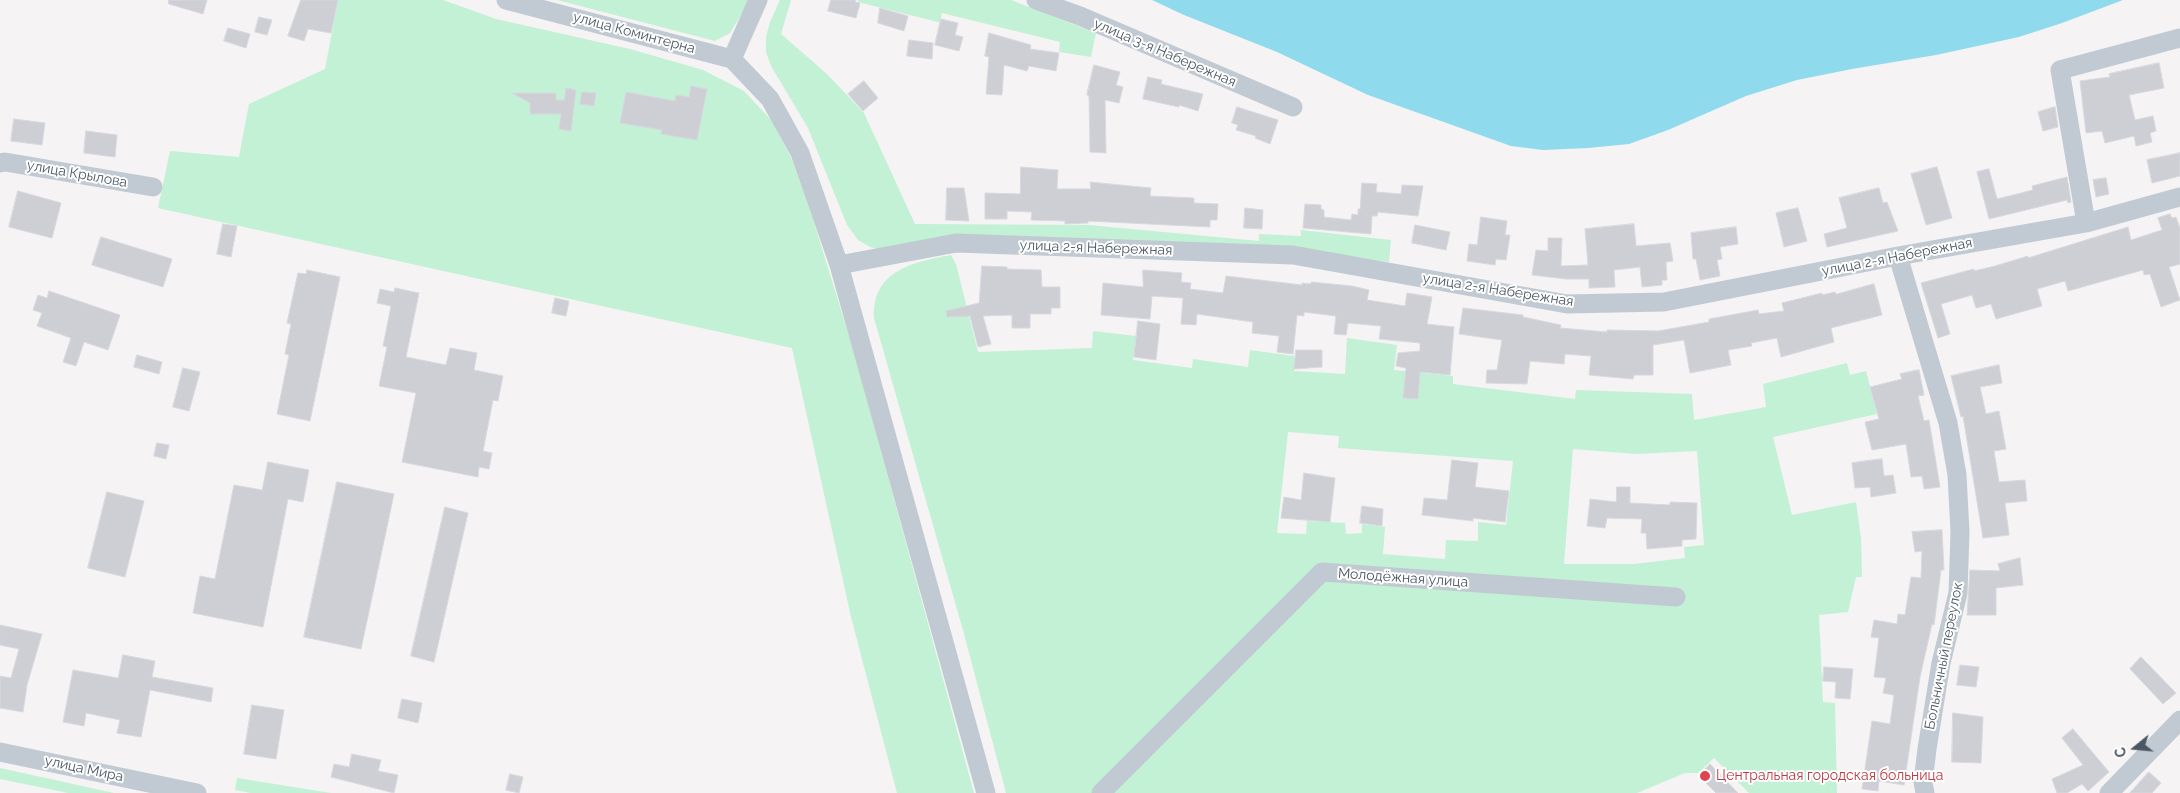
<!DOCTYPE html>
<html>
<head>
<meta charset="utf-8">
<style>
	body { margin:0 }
	#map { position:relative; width:2180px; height:793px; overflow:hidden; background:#f5f3f3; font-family:Raleway,sans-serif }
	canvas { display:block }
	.north { position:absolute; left:2110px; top:723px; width:50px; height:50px; -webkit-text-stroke:4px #fff; paint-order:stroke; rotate:253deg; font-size:14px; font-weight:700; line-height:20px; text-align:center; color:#4a5661 }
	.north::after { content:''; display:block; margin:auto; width:18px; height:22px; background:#4a5661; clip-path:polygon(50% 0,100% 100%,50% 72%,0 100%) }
</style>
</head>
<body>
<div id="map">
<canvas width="2180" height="793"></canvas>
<div class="north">С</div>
</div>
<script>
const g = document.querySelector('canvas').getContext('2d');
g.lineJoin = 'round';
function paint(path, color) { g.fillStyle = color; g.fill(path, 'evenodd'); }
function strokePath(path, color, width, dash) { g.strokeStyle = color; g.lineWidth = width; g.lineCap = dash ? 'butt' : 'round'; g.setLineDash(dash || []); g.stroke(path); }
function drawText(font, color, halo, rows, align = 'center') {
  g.font = font + ' Raleway,sans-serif'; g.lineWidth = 4; g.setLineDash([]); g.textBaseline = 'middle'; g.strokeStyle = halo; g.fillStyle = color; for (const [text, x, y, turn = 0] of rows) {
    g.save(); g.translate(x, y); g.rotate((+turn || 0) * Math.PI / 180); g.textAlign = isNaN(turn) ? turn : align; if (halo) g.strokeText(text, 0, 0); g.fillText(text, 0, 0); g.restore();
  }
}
paint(new Path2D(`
	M338,0H443L496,19L630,49L703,70L744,91L773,122L793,162L811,213L854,352L974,793H897L851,617L792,348L158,208L170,151L239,157L249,104L325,69Z
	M557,0H750L730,33L715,41Z
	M780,0H791L781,34L827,74L864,113L915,224L1089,225L1259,241V234L1301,236V230L1391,240L1389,262L1282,251H885L870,247L858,240L847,225L808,128L771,66L766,52V37L770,22Z
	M858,0H1011L1096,33L1091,57L1059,52L1060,42L942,13L940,22H938L858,2Z
	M951,255L956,264L978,352L1092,348L1093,331L1136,336L1133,360L1192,368L1193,359L1248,367L1250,350L1294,356V371L1345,374L1347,338L1397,345L1394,370L1453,376V384L1575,399L1576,390L1692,394L1694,420L1766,407L1763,384L1847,363L1850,375L1866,371L1877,414L1773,437L1792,515L1856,502L1861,538L1862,577H1856L1848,612L1819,615L1823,702L1835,703L1837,793H1749L1714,758L1698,773H1685L1637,793H1006L964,634L874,318C872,270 914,262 951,255ZM1288,432L1339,436L1338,448L1513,461L1506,525L1478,522V541L1446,540L1445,559L1383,554L1385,527L1362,524V533L1346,534L1345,523L1307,521L1306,534L1277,533ZM1573,449L1636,454L1697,451L1704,545L1684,547L1685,558L1634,564H1564Z
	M0,768L114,793H68L0,779Z
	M237,778L331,793H251L235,790Z`), '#c3f1d5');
paint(new Path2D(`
	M1152,0H2123L2062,23L2019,37L1936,55L1852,69L1797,80L1746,96L1668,130L1629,144L1588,148L1543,150L1511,146L1368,95L1277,52L1184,15Z`), '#90daee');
const building = new Path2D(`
	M169,0H207L203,14L169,4Z
	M301,0H338L331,33L308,29L304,41L288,36Z
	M831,0H856L855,2L860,3L856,18L828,11Z
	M880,8L908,16L904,31L878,23Z
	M259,17L272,20L267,35L255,32Z
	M941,19L958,23L955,35L963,37L959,51L935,45Z
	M228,28L250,34L246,48L224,41Z
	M989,33L1031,45L1030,49L1059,53L1056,71L1029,66L1027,71L1004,65L1002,95L986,94L989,57L985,56Z
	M909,40L933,43L932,59L907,56Z
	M2159,63L2164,88L2129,95L2135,120L2153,116L2156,131L2150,133L2152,142L2136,146L2134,136L2105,143L2102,131L2086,133L2080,81L2110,77L2109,74Z
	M1094,65L1120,72L1116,85L1123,87L1119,103L1105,100L1106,153L1090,152L1089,96L1087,95Z
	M1148,77L1162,80L1161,84L1203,94L1198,111L1179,105V107L1143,99Z
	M864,81L878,98L863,111L848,94Z
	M691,86L707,89L697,140L661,134L662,130L620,123L626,92L675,101L676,95L689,97Z
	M566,88L576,90L571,131L559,129L561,114H530V103L512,93H556V100H564Z
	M582,92L596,93L594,106L580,104Z
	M1237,107L1278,120L1270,144L1255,138L1256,136L1236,130L1238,125L1232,123Z
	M2055,107L2058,127L2043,131L2038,112Z
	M14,119L45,123L42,145L11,141Z
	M86,131L117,135L115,157L84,153Z
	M2180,153V176L2152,183L2147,160Z
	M1021,167L1058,170L1057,189H1091L1090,182L1151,188L1150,196L1194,198V203L1218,204L1217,220H1210V227L1088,221V223L1065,224V221L1031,220L1032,212L1007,211V219H985V193L1020,194Z
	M1937,167L1952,218L1926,225L1911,174Z
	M1989,169L1997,199L2033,190L2032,186L2067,177L2071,202L2068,203L2067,200L1989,219L1977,172Z
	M2106,178L2109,194L2096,197L2093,180Z
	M1362,183L1377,184L1376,192L1401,194L1402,185L1423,186L1418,216L1378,212L1377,216H1372L1371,234L1303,228L1305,204L1321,205V209L1324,210V217L1351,220L1352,214L1358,215V209H1360Z
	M947,188H964L969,221L946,220Z
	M1879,188L1883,203L1887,202L1898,231L1827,247L1824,234L1847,228L1839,198Z
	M18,191L61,203L52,238L9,227Z
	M1245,208L1263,210L1262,229L1244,228Z
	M1798,208L1807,241L1784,247L1776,213Z
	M2170,214L2172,218L2176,217L2180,228V264L2169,267L2180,300L2161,307L2150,274L2144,275L2143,270L2068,291L2065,281L2037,289L2042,306L1996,319L1991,304L1976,308L1972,295L1941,304L1950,334L1938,338L1921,283L1974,269V271L1995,266L2028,256V258L2128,227L2131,240L2162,230L2158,218Z
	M1481,217L1507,221L1505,235H1510L1506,260L1496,259L1495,265L1467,261L1469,244L1477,245Z
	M223,224L237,226L231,257L217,254Z
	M1634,224L1636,246L1670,243L1673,261L1666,262L1667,280H1662V285L1642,287L1640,267L1614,270L1615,287L1589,288V279H1566L1532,275L1536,250L1548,251V238H1562L1561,266L1588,265L1585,229Z
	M1415,225L1450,232L1446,250L1412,243Z
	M1736,227L1738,244L1720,247L1722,259L1717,260L1720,276L1700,280L1696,259H1693L1691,233Z
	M101,237L172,259L163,287L92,265Z
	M982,266L1007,267V269L1041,270L1042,287H1060V308H1051V314H1030V328H1012V315L983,316L991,344L978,347L970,316L947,317L946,311L979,303Z
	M307,270L340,277L310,421L277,414L289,355L285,354L291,324L287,323L298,273L306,274Z
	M1143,270L1182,273L1181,282L1191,283L1190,289L1223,293L1226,276L1302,285V283L1311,284V282L1352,286L1369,290L1367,300L1405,306L1407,293L1432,297L1427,324L1454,327L1450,375L1420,372L1418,399L1403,398L1406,368L1396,366L1398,353L1420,351V343L1379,339L1381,326L1348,323L1346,335L1334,334L1336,316L1304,312V316L1297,315L1293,354L1277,352L1279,336L1252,333L1253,322L1197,314L1196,325L1181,324L1183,298L1152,296L1150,319L1101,315L1103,283L1143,287Z
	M1874,284L1882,315L1831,328L1834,342L1781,357L1777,338L1751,343L1752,346L1728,350L1731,365L1690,373L1684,340L1653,345V375H1634L1633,379L1589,375L1591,356L1565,354L1564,364L1530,361L1527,384L1486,383L1487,370H1497L1502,340L1459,334L1463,308L1523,315V317L1561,325L1560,328L1607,332V330L1658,331L1709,322V319L1758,310L1759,314L1784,311L1782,303L1822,293V295L1835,292L1836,294Z
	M395,288L419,293L406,357L446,365L450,348L477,353L474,370L503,376L498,401L493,400L483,451L492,453L489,469L479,467L478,477L402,462L416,393L379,386L387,347L383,346L391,306L377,303L380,289L394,292Z
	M49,291L120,315L108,350L84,342L76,366L63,362L71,338L37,326L42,313L33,310L38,295L47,298Z
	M555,298L569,301L566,316L552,313Z
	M1138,321L1160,324L1156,360L1134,357Z
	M1296,350H1322V367L1294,369Z
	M137,355L162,362L159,374L134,367Z
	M1999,365L2002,383L1980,387L1986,414L1999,411L2006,449L1994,451L1999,482L2025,480L2027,501L2005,503L2009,535L1983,538L1963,416L1961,417L1951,376Z
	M183,368L200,372L189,411L173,407Z
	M1919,370L1924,395L1918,396L1924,421L1929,420L1940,487L1924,489L1922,476L1911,477L1906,444L1872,450L1865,422L1879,419L1870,387L1902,379L1900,374Z
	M157,443L169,445L166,459L154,456Z
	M1882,459L1884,476L1893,475L1896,493L1871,497L1870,487L1855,488L1852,463Z
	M1452,460L1478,463L1475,487L1509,491L1505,522L1473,518V521L1422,515L1424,498L1447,500Z
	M268,462L309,470L303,502L288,499L263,627L193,613L200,576L215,579L234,485L262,490Z
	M1304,473L1335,478L1330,522L1281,518L1284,497L1301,500Z
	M337,482L394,494L361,649L304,637Z
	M1617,487H1630V503L1670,505V502L1697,503L1696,539L1682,540V546L1647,549L1646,533H1641L1642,519L1607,518L1605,528L1587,526L1590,499L1616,502Z
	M107,492L144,501L125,577L88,568Z
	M1362,506L1383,509L1382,526L1360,523Z
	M445,507L468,513L434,662L411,656Z
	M1942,530L1944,570H1941L1934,625L1932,624L1920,677L1904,785L1879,781L1878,791L1862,789L1872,721L1890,724L1894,695L1883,693L1886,678L1874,677L1879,638L1871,637L1874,620L1897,624L1898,614L1905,615L1911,577L1921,578L1922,551L1915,552L1912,532Z
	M2020,558L2023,585L1996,588V615H1967L1970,570L2000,571L1998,564Z
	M0,625L42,634L27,685L23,712L0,708V676L11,678L19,649L0,645Z
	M123,655L155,661L152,677L213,688L211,702L150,690L141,737L117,733L120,720L86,713L84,726L63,722L73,670L118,678Z
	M2141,657L2176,693L2163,704L2130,669Z
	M1960,665L1979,667L1976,687L1957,685Z
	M1824,667L1853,669L1850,699L1835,698L1836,682L1823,681Z
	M402,699L422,703L418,723L398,718Z
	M252,705L284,710L276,759L244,754Z
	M1953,713L1983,717L1981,763L1952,762Z
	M2073,729L2109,772L2088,791L2082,784L2067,793H2057L2052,779L2083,765L2062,738Z
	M352,754L381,760L378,771L398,775L394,793L331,777L334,764L349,767Z
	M1710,764L1738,793H1716L1699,776Z
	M2149,772L2161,783L2152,793H2130Z
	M510,774L523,777L519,793L506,790Z`);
paint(building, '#cdcfd5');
strokePath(building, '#d7d9de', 1);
strokePath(new Path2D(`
	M506,0L732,59
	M1036,0L1080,16L1293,107
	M732,59L770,99L800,153L839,265L986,793
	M732,59L758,0
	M0,163L5,162L153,187
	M2086,223L2060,70L2180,38
	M1898,256L1948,423L1957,475L1960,532L1958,593L1941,663L1927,749L1923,782L1925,793
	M839,265L956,243L1293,255L1567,304L1664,302L1898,256L2086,223L2180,197
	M0,752L197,793
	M1101,793L1322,572L1676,597
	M2109,793L2180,720`), '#c1cad2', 19);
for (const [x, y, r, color] of [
	[1705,776,6,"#e0444e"]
]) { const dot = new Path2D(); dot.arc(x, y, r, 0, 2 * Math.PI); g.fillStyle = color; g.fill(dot); strokePath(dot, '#fff', 2); }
drawText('14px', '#4a5661', '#fff', [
	["улица Коминтерна",634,33,15],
	["улица 3-я Набережная",1165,53,23],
	["улица Крылова",77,174,10],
	["улица 2-я Набережная",1096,248,2],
	["улица 2-я Набережная",1897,257,-11],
	["улица 2-я Набережная",1498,290,9],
	["Молодёжная улица",1403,578,4],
	["Больничный переулок",1944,656,-79],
	["улица Мира",84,769,12]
]);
drawText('14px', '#be3a42', '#fff', [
	["Центральная городская больница",1716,776]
], 'left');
</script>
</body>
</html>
